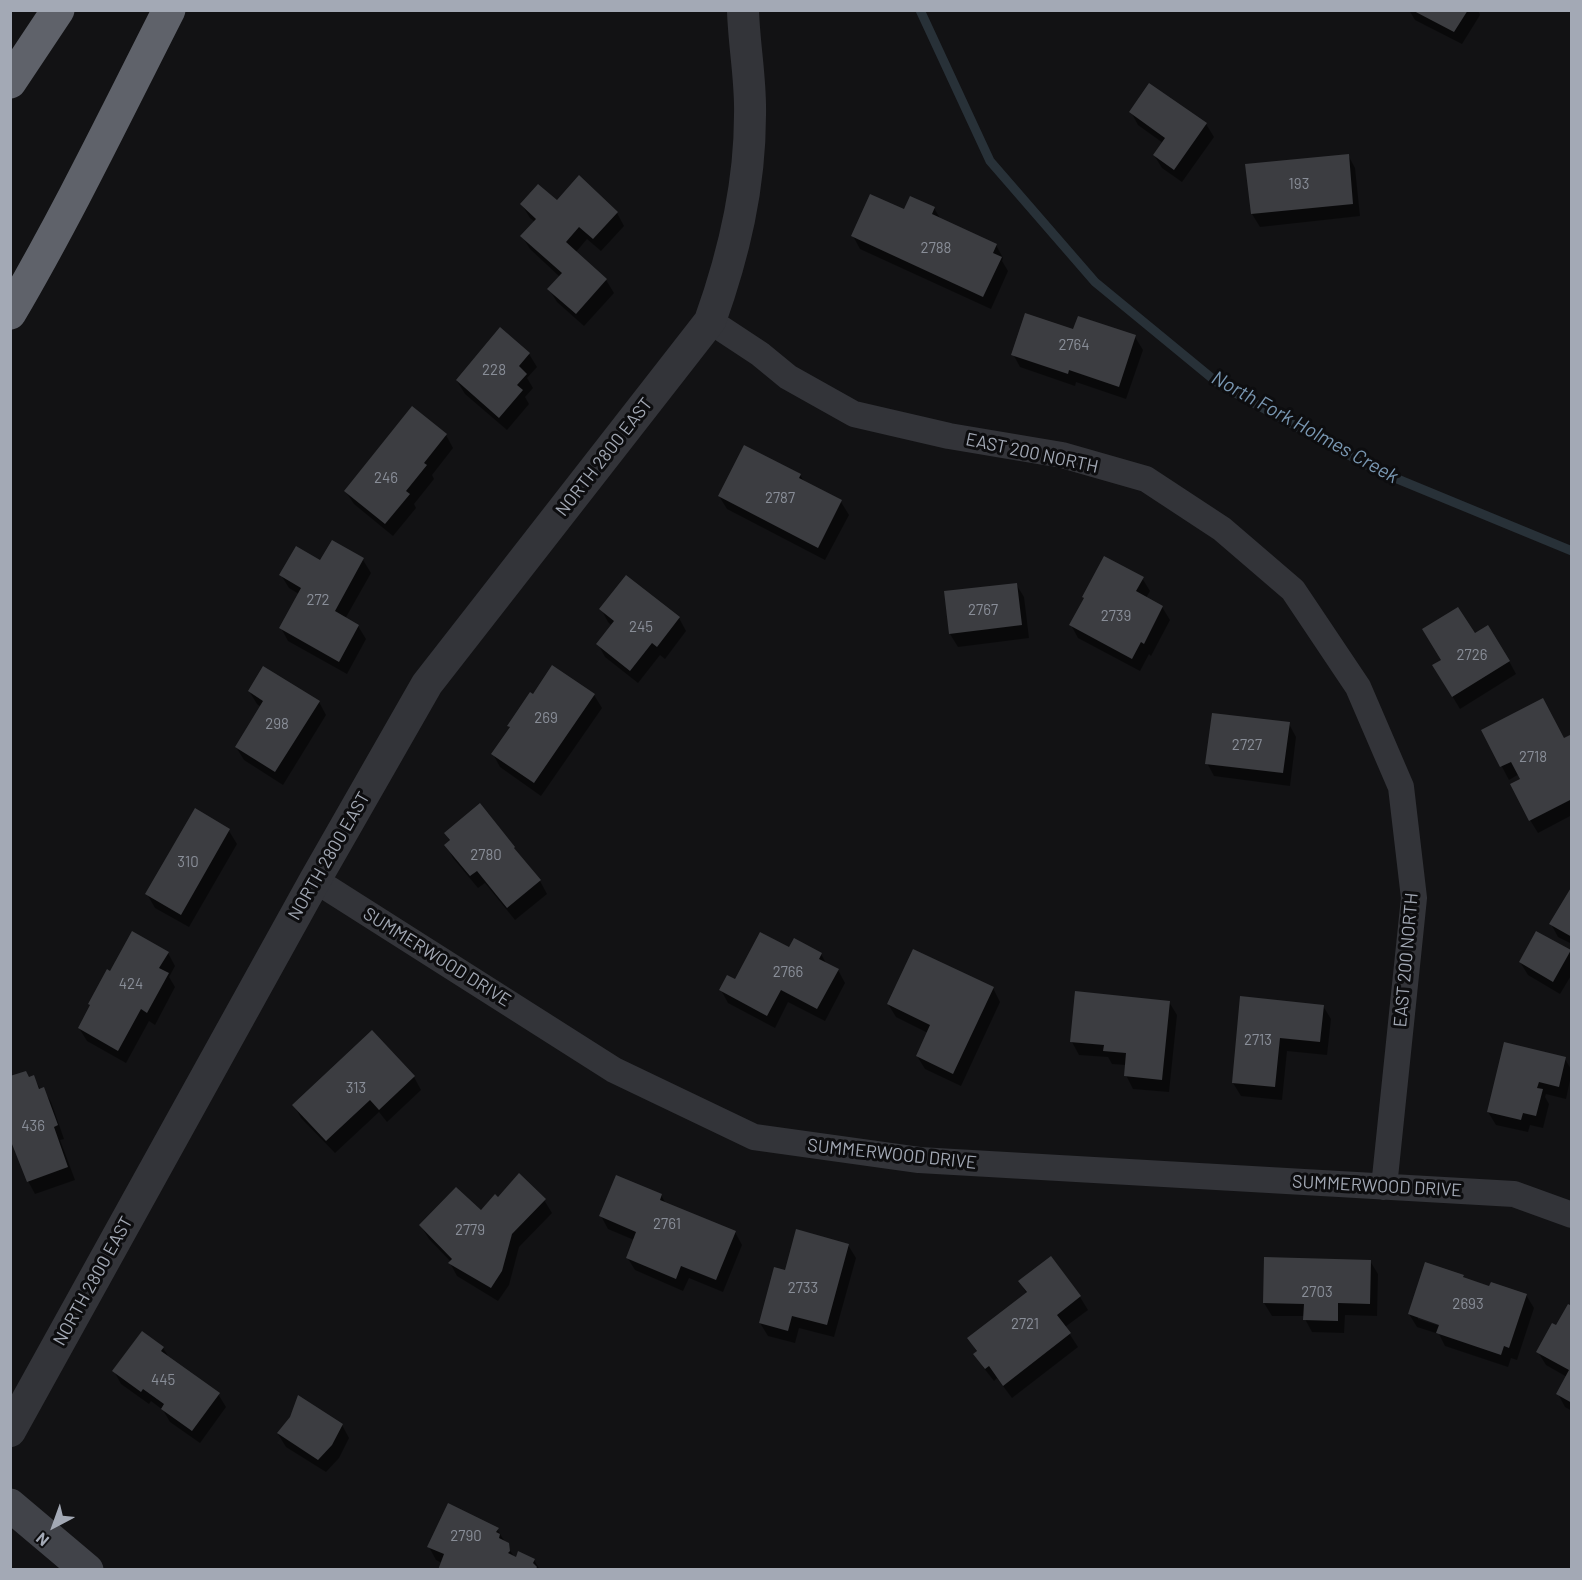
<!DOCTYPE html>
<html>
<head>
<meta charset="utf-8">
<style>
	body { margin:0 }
	#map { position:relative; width:1582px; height:1580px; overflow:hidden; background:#121214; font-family:Barlow,sans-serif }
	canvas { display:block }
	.frame { position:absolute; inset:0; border:12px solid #a3a9b5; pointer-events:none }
	.north { position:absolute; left:24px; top:1496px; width:60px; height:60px; -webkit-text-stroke:4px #0d0d0f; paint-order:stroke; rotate:221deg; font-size:16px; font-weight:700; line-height:24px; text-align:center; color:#a3a9b5 }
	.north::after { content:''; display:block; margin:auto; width:21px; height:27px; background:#a3a9b5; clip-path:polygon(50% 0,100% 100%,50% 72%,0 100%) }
</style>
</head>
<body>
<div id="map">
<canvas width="1582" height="1580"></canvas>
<div class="frame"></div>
<div class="north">N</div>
</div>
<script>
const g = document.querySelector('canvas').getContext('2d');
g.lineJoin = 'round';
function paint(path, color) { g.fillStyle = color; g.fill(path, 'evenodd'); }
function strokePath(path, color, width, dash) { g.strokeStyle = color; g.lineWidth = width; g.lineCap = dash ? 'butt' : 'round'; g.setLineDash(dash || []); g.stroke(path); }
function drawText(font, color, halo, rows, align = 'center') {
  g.font = font + ' Barlow,sans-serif'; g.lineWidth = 6; g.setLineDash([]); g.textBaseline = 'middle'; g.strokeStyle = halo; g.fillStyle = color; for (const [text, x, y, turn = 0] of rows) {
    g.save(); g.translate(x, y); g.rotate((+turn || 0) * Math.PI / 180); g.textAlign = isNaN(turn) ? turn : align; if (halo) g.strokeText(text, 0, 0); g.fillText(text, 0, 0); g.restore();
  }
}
paint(new Path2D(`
	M1409,10H1478L1480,15L1462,44L1415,20Z
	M1131,112L1206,124L1214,137L1182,182L1162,168L1154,155L1163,143L1138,125Z
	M1348,155L1355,168L1360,216L1260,227L1252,214L1246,165Z
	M557,202L617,213L624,226L601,251L587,239L576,252L606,280L614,293L584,326L557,302L549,289L560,277L530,249L522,236L535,222L530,218L522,205Z
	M934,208L941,220L996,245L1003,258L1002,261L1008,271L991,309L860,249L853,236L904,211Z
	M1074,331L1135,337L1143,350L1126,399L1076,382L1075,386L1020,367L1013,354Z
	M529,354L537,367L527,378L533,388L525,397L529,404L507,430L465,394L457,381Z
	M446,435L453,448L432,475L434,479L414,504L416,508L393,536L354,504L346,492Z
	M745,447L800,475L805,483L841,502L849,515L825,560L727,509L719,496Z
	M332,542L363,560L371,573L345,619L358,626L366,639L347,674L288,641L281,628L299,594L289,588L281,575L321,563Z
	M1142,578L1150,591L1146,598L1162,607L1170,620L1151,656L1149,654L1140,671L1078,638L1071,625L1085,599L1083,597Z
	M1016,584L1024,597L1029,638L958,647L950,634Z
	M601,609L679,618L686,631L665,659L660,655L638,683L605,657L598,644L612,626L608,622Z
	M1474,635L1509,661L1516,674L1460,709L1442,679Z
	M249,691L319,702L326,715L283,785L244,760L236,747L261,707L257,704Z
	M594,695L602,708L541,796L500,767L493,754L511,728L509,726L533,696Z
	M1289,724L1296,737L1290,786L1214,776L1207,763Z
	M1483,731L1564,740L1572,736V815L1538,833L1530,820L1522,779L1519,774L1509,780Z
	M195,811L229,831L237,844L189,927L155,908L147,894Z
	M446,833L514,848L520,858L540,881L547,894L515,920L485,883L478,888L453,858L446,845L450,842Z
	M1572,888V944L1558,937L1551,924Z
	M790,949L821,954L827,965L838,970L845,983L825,1021L788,1002L775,1028L728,1003L721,990Z
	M1570,951L1572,955V974L1560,994L1528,975L1520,962Z
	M168,953L175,966L169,977L175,987L155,1025L149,1021L126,1063L87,1041L79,1028L111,973Z
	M993,988L1000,1002L961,1086L925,1069L917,1056L928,1033L896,1017L888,1004Z
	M1242,998L1323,1006L1331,1019L1327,1055L1287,1051L1282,1100L1241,1096L1233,1083Z
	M1169,1002L1177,1015L1169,1092L1133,1089L1126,1075V1065L1112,1064L1108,1057L1079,1055L1072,1042Z
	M1565,1059L1572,1071L1566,1099L1546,1094L1545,1097L1549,1104L1543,1128L1530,1125L1528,1132L1496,1125L1488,1112Z
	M33,1077L41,1090L43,1089L51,1102L64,1139L60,1140L75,1180L35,1194L28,1181L29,1078Z
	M414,1077L421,1090L387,1122L379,1112L335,1153L301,1118L294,1105Z
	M661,1195L666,1204L735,1232L742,1245L723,1292L689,1278L683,1291L635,1270L627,1257L634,1240L608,1229L601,1216Z
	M498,1199L544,1200L552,1213L519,1247L509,1285L498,1301L457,1276L450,1263L451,1262L429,1239L421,1226L482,1212Z
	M848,1245L856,1258L834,1337L799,1328L795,1343L768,1336L760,1323L786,1272Z
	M1370,1261L1378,1274L1377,1316L1345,1315L1344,1333L1312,1332L1305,1319V1316H1272L1264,1303Z
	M1463,1276L1465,1280L1490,1288L1526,1295L1534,1308L1517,1360L1511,1358L1508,1367L1445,1346L1439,1334L1417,1327L1409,1314ZM1418,1316L1446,1326V1328L1418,1319Z
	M1020,1282L1080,1297L1088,1310L1065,1327L1078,1347L1012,1398L997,1378L994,1381L983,1367L975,1354L977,1352L969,1339L1027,1294Z
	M1572,1308V1411L1565,1407L1558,1394L1567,1377L1546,1365L1538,1352Z
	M163,1348L170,1359L218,1394L226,1407L200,1443L170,1422L163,1410L151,1401L149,1404L121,1384L114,1371Z
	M342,1425L349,1438L339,1458L326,1472L286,1447L278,1434Z
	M497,1529L516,1560H534L540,1570H439L442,1563L436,1560L429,1547Z`), '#0007');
strokePath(new Path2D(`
	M920,10L990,161L1095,282L1219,384L1378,471L1572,551`), '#283138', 9);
paint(new Path2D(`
	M1412,10H1468L1454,32Z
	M1149,83L1207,123L1174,170L1153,155L1165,138L1129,112Z
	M1349,154L1353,204L1251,214L1245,164Z
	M579,175L618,212L593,239L579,227L566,242L607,279L576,314L547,289L562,273L520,236L536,219L520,204L538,184L557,200Z
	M870,194L904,209L910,196L935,207L932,214L997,244L993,253L1002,257L983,297L851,236Z
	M1025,313L1073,329L1078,316L1136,335L1119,387L1069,370L1068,374L1011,355Z
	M500,327L530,353L519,366L527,374L517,385L523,390L499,418L456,380Z
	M412,406L447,434L424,463L427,465L406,491L410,494L385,524L344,491Z
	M744,445L801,474L799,478L842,500L818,548L718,496Z
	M332,540L364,558L335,611L359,625L339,662L279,628L301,588L279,575L296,546L320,560Z
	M1104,556L1144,577L1136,591L1163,606L1144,644L1141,642L1132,659L1069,625L1084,598L1082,597Z
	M626,575L680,617L657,647L652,643L630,671L596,644L614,621L599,609Z
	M1017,583L1022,625L949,634L944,591Z
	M1458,607L1475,633L1488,625L1510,661L1452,697L1432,665L1441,660L1422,629Z
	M552,665L595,694L534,783L491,754L510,727L507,726L530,692L533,694Z
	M263,666L320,701L275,772L235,747L263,701L248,691Z
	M1543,698L1564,738L1572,734V799L1529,821L1510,784L1520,779L1511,762L1500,767L1481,730Z
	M1212,713L1290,722L1283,773L1205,764Z
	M480,803L515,847L514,848L541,880L507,908L477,871L470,876L444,845L450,840L444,833Z
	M195,808L230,829L181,915L145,894Z
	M1572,886V937L1549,924Z
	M132,931L169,952L159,968L169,973L147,1013L141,1009L118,1051L78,1028L90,1005L88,1004L107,969L110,971Z
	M1536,931L1571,950L1553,982L1519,962Z
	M760,932L789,947L794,938L822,953L819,959L839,969L817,1009L781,990L767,1016L719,990L727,975L735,979Z
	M913,949L994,987L953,1074L916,1056L930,1025L887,1004Z
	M1075,991L1170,1001L1162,1080L1124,1076L1126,1053L1103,1051L1104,1045L1070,1042Z
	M1240,996L1324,1005L1320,1042L1280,1038L1275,1087L1232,1083Z
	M372,1030L415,1076L379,1110L370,1100L326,1141L292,1105Z
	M1504,1042L1566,1057L1559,1087L1539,1082L1537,1088L1543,1089L1536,1116L1523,1113L1521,1120L1487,1112Z
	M26,1071L29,1077L34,1075L39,1089L44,1087L58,1125L54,1127L68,1167L27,1182L10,1139V1076Z
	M519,1173L546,1199L512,1234L502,1271L491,1288L448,1263L452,1259L419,1225L456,1187L481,1210L495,1194L498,1197Z
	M616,1175L662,1194L660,1200L736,1231L716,1280L681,1266L676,1279L626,1258L636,1232L599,1216Z
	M796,1229L849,1244L827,1325L792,1316L788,1331L759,1323L774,1267L785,1270Z
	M1051,1256L1081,1296L1057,1315L1071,1333L1003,1386L989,1366L985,1369L973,1354L977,1351L967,1338L1027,1292L1018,1281Z
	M1264,1257L1371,1260L1370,1304L1338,1303V1321L1303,1320L1304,1304L1263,1303Z
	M1425,1262L1464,1275L1463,1277L1489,1286L1491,1282L1527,1294L1509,1348L1504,1346L1501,1355L1436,1333L1439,1325L1408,1314Z
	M1568,1304L1572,1306V1403L1556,1394L1569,1370L1536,1352L1552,1323L1556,1325Z
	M142,1331L164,1347L161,1351L220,1393L192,1431L161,1409L164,1404L143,1389L141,1392L112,1371Z
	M298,1395L343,1424L332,1445L318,1460L277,1433L290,1417Z
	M448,1503L499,1528L496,1532L500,1534L499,1538L509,1543L510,1551L508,1553L516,1557L518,1551L535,1559L533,1563L537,1567L535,1570H438L444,1554L427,1547Z`), '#3c3d41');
strokePath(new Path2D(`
	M710,321L760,354L788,377L854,414L949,436L1062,455L1146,479L1222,529L1293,590L1358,687L1401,787L1414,898L1384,1187
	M315,880L614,1070L754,1137L919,1160L1514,1194L1572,1215`), '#333439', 26);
strokePath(new Path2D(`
	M10,1431L315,880L427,684L710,321C734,254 750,187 750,115C751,80 744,46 743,10`), '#333439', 32);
strokePath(new Path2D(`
	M10,1505L87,1570`), '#414349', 33);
strokePath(new Path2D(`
	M10,82L58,10
	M10,313C68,214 117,112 169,10`), '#5f626a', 33);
drawText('15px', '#898e98', null, [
	["193",1299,184],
	["2788",936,248],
	["2764",1074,345],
	["228",494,370],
	["246",386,478],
	["2787",780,498],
	["272",318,600],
	["2767",983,610],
	["2739",1116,616],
	["245",641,627],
	["2726",1472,655],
	["269",546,718],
	["298",277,724],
	["2727",1247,745],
	["2718",1533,757],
	["2780",486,855],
	["310",188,862],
	["2766",788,972],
	["424",131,984],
	["2713",1258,1040],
	["313",356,1088],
	["436",33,1126],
	["2761",667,1224],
	["2779",470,1230],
	["2733",803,1288],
	["2703",1317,1292],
	["2693",1468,1304],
	["2721",1025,1324],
	["445",163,1380],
	["2790",466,1536]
]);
drawText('18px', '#a3a9b5', '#0d0d0f', [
	["EAST 200 NORTH",1032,453,12],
	["NORTH 2800 EAST",604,457,-52],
	["NORTH 2800 EAST",329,856,-60],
	["SUMMERWOOD DRIVE",437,957,32],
	["EAST 200 NORTH",1406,960,-85],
	["SUMMERWOOD DRIVE",892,1154,6],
	["SUMMERWOOD DRIVE",1377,1186,3],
	["NORTH 2800 EAST",93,1281,-61]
]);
drawText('italic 20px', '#7997b2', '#0d0d0f', [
	["North Fork Holmes Creek",1305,427,29]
]);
</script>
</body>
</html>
